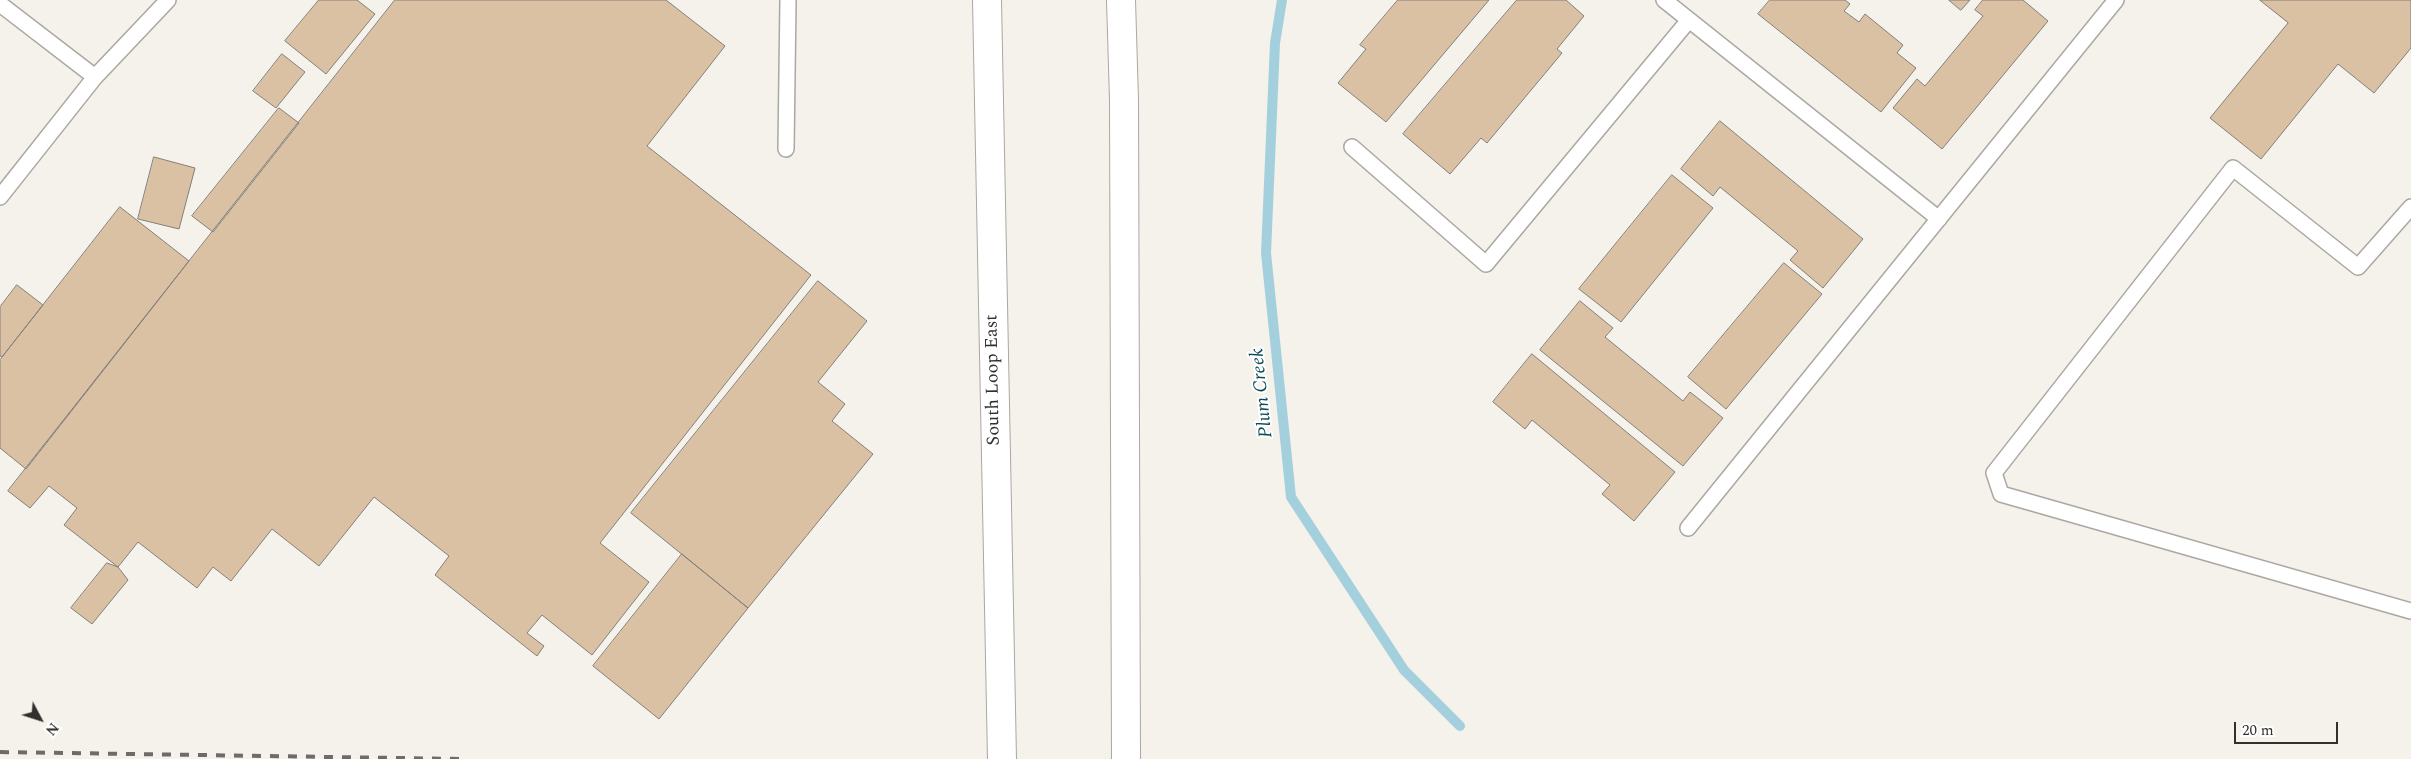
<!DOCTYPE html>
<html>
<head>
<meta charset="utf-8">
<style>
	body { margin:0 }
	#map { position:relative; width:2411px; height:759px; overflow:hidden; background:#f5f1eb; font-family:Spectral,serif }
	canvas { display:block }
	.north { position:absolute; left:15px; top:694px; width:50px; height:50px; -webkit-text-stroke:4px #fff; paint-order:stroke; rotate:130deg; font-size:14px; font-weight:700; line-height:20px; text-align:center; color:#32302e }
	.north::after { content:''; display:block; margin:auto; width:18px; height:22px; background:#32302e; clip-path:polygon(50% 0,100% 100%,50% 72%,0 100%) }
	.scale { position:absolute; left:2234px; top:722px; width:104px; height:22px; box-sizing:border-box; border:2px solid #32302e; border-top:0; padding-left:6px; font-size:15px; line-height:18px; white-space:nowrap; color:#32302e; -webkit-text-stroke:4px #fff; paint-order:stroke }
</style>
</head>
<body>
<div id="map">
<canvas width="2411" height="759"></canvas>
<div class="north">N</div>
<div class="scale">20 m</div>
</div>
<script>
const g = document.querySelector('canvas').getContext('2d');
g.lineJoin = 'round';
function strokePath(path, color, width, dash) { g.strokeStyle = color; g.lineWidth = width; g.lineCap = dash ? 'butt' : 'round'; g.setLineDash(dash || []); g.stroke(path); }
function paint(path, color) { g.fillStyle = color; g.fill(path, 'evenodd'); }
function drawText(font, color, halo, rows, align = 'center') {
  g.font = font + ' Spectral,serif'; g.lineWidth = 4; g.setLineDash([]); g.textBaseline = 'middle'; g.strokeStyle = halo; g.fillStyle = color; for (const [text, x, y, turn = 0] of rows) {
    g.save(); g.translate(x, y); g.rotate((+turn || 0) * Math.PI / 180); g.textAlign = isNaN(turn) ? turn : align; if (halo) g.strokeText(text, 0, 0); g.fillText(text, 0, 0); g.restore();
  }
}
strokePath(new Path2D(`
	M1282,0L1275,43L1266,253L1291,497L1404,670L1460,726`), '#a4d0dd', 10);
const building = new Path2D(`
	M319,0H357L375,14L326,74L285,41Z
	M395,0H666L725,46L647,146L811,275L600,543L649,582L592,655L542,615L527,633L544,646L537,656L435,575L449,556L374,497L319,566L272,529L231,581L213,567L197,588L138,542L118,567L64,525L77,508L49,486L30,508L8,491Z
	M1398,0H1489L1386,122L1338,83L1366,49L1360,45Z
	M1517,0H1566L1584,16L1557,49L1562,53L1487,143L1481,138L1450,174L1403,134Z
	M1770,0H1845L1850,4L1844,11L1859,22L1865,14L1903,45L1897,53L1916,68L1881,112L1758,14Z
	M1949,0H1970L1961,10Z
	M1983,0H2023L2048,21L1942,149L1893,108L1917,79L1925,86L1983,16L1975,10Z
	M2260,0H2411V48L2374,93L2338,64L2261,159L2210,118L2288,23Z
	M282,54L305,72L276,108L253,91Z
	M279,108L299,123L213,232L192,216Z
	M1720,121L1863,239L1823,288L1790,260L1798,251L1720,187L1713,196L1681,169Z
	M154,157L195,168L179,229L138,219Z
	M1672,175L1713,208L1621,322L1579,289Z
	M120,207L189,261L26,469L0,448V360Z
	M1784,263L1822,294L1726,409L1688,377Z
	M818,281L867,321L818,382L845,404L832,421L873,454L748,608L631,513Z
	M17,285L43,305L2,357L0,356V307Z
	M1580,301L1613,328L1605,337L1683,401L1690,392L1723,418L1683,466L1540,350Z
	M1532,354L1675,472L1634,521L1602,494L1610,485L1532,420L1525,429L1493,402Z
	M682,554L748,608L659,719L593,666Z
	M107,563L118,567L128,580L92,624L71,608Z`);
paint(building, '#dac1a3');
strokePath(building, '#837f7a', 1);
const service = new Path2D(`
	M1664,0L1939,219
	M0,4L95,77
	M1352,147L1486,264L1689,20
	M786,149L788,0
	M0,197L95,77L168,0
	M2411,207L2358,267L2233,168L1994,473L2001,494L2411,611
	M1688,528L2116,0`);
const motorway = new Path2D(`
	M987,0L1002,759
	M1121,0L1124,100L1126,759`);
strokePath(service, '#aba7a2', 18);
strokePath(motorway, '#aba7a2', 30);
strokePath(service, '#fff', 15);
strokePath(motorway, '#fff', 28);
strokePath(new Path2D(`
	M0,752L464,759`), '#6e6c69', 4, [9, 9]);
drawText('18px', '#32302e', '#fff', [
	["South Loop East",994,380,-91]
]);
drawText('italic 19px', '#0b4a58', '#fff', [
	["Plum Creek",1263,393,-96]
]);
</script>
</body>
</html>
